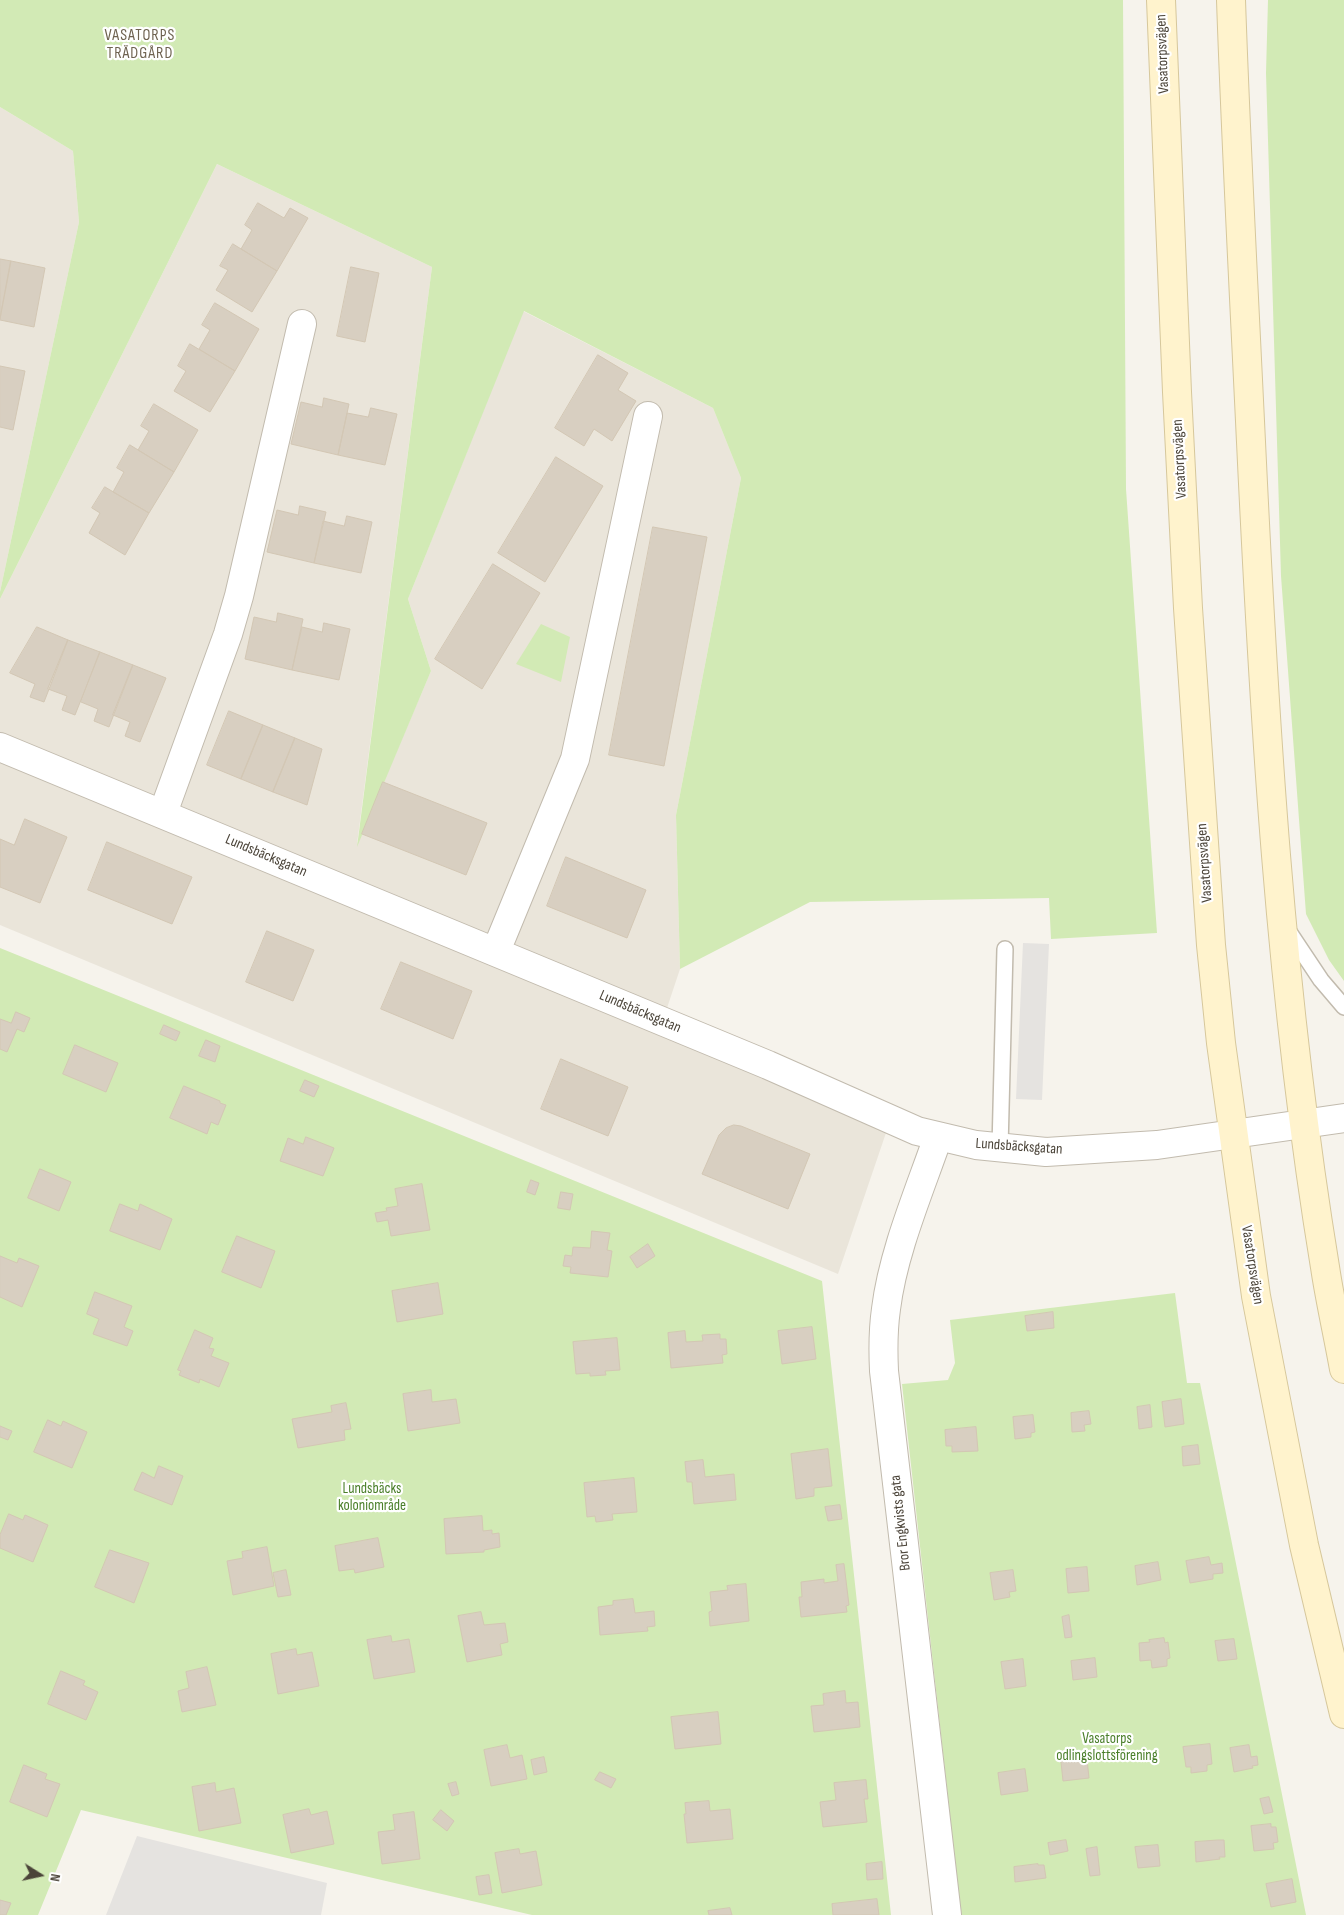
<!DOCTYPE html>
<html>
<head>
<meta charset="utf-8">
<style>
	body { margin:0 }
	#map { position:relative; width:1344px; height:1915px; overflow:hidden; background:#f6f3ec; font-family:"Sofia Sans Condensed",sans-serif }
	canvas { display:block }
	.north { position:absolute; left:15px; top:1850px; width:50px; height:50px; -webkit-text-stroke:4px #fff; paint-order:stroke; rotate:100deg; font-size:14px; font-weight:700; line-height:20px; text-align:center; color:#4b4439 }
	.north::after { content:''; display:block; margin:auto; width:18px; height:22px; background:#4b4439; clip-path:polygon(50% 0,100% 100%,50% 72%,0 100%) }
</style>
</head>
<body>
<div id="map">
<canvas width="1344" height="1915"></canvas>
<div class="north">N</div>
</div>
<script>
const g = document.querySelector('canvas').getContext('2d');
g.lineJoin = 'round';
function paint(path, color) { g.fillStyle = color; g.fill(path, 'evenodd'); }
function strokePath(path, color, width, dash) { g.strokeStyle = color; g.lineWidth = width; g.lineCap = dash ? 'butt' : 'round'; g.setLineDash(dash || []); g.stroke(path); }
function drawText(font, color, halo, rows, align = 'center') {
  g.font = font + ' "Sofia Sans Condensed",sans-serif'; g.lineWidth = 4.5; g.setLineDash([]); g.textBaseline = 'middle'; g.strokeStyle = halo; g.fillStyle = color; for (const [text, x, y, turn = 0] of rows) {
    g.save(); g.translate(x, y); g.rotate((+turn || 0) * Math.PI / 180); g.textAlign = isNaN(turn) ? turn : align; if (halo) g.strokeText(text, 0, 0); g.fillText(text, 0, 0); g.restore();
  }
}
paint(new Path2D(`
	M0,107L73,151L79,222L0,592Z
	M217,164L432,267L357,844L431,671L408,599L523,311L713,408L741,478L676,815L680,969L658,1035L889,1124L838,1274L0,925V599Z`), '#eae5da');
paint(new Path2D(`
	M0,0H1123L1126,489L1157,933L1051,939L1049,898L810,902L680,969L676,815L741,478L713,408L524,311L408,599L431,671L357,847L432,267L217,164L0,599V592L79,222L73,151L0,107Z
	M1268,0H1344V981L1329,960L1306,914L1281,576L1266,73Z
	M541,624L570,637L561,682L516,664Z
	M0,948L822,1281L891,1915H532L81,1810L38,1915H0Z
	M1175,1293L1187,1383H1200L1306,1915H961L902,1384L948,1380L955,1363L950,1320Z`), '#d2eab5');
paint(new Path2D(`
	M1023,943L1049,944L1042,1100L1016,1099Z
	M137,1836L327,1883L321,1915H106Z`), '#e5e3e0');
const building = new Path2D(`
	M258,203L284,218L290,208L308,218L277,271L241,249L252,230L245,225Z
	M233,244L277,271L252,312L216,290L228,270L220,266Z
	M0,259L11,261L0,319Z
	M11,261L45,268L34,327L0,320Z
	M351,267L379,273L365,342L337,336Z
	M215,303L259,329L235,371L199,349L210,330L202,325Z
	M190,344L235,371L210,412L174,391L186,371L178,366Z
	M598,355L628,373L618,390L636,401L612,441L594,429L584,446L555,428Z
	M0,366L25,371L13,430L0,427Z
	M324,398L349,404L338,455L291,444L301,402L322,407Z
	M154,404L198,430L174,472L138,450L149,431L141,426Z
	M371,408L397,414L385,465L338,455L347,413L368,417Z
	M130,445L174,472L149,513L113,492L124,472L117,468Z
	M556,457L603,486L545,582L498,553Z
	M105,487L149,513L125,555L89,533L100,513L92,508Z
	M300,506L326,512L314,563L267,552L277,510L298,515Z
	M347,516L372,522L361,573L314,563L323,521L344,526Z
	M653,527L707,537L664,766L609,755Z
	M493,564L540,593L482,689L435,659Z
	M278,613L303,619L292,670L245,659L254,617L276,622Z
	M324,623L350,629L339,680L292,670L302,627L322,632Z
	M37,627L68,640L44,702L30,697L35,684L10,673Z
	M68,640L100,652L75,715L62,710L67,696L48,689Z
	M100,652L133,665L109,727L94,721L98,709L81,702Z
	M133,665L166,678L140,742L125,736L130,722L113,715Z
	M229,711L263,725L241,779L207,765Z
	M263,725L295,738L273,792L241,779Z
	M295,738L322,749L307,805L273,792Z
	M383,782L487,823L466,875L362,834Z
	M25,819L67,837L40,903L0,887V839L14,845Z
	M107,842L192,877L172,924L88,890Z
	M566,857L646,890L627,938L547,906Z
	M267,931L314,950L293,1001L246,982Z
	M401,962L472,991L453,1039L381,1009Z
	M16,1012L30,1018L24,1032L17,1029L7,1052L0,1049V1019L11,1023Z
	M164,1025L180,1032L176,1041L160,1034Z
	M206,1040L220,1046L215,1062L199,1056Z
	M75,1045L118,1063L106,1092L63,1074Z
	M561,1059L628,1087L608,1136L541,1109Z
	M305,1080L319,1086L314,1097L300,1091Z
	M184,1086L220,1101V1103L226,1105L218,1125L211,1122L207,1134L170,1118Z
	M734,1125L741,1126L810,1154L788,1209L702,1174L719,1135L726,1128Z
	M306,1137L334,1148L323,1176L280,1161L288,1138L303,1144Z
	M40,1169L71,1182L59,1211L28,1198Z
	M531,1180L539,1183L535,1195L527,1192Z
	M422,1184L430,1230L391,1236L388,1220L377,1222L375,1213L387,1211L386,1208L398,1206L395,1189Z
	M561,1192L573,1194L570,1210L558,1208Z
	M120,1204L138,1211L140,1204L172,1219L160,1250L110,1231Z
	M592,1231L610,1233L607,1250L612,1251L608,1277L570,1273L571,1267L563,1266L565,1255L572,1256L573,1247L590,1248Z
	M237,1236L275,1251L261,1288L222,1272Z
	M648,1244L655,1256L637,1268L630,1257Z
	M0,1256L17,1263L19,1258L39,1266L22,1307L0,1297Z
	M438,1283L443,1314L397,1322L392,1291Z
	M95,1292L132,1306L124,1327L133,1331L127,1346L93,1334L99,1319L87,1314Z
	M1053,1312L1054,1328L1027,1331L1025,1316Z
	M812,1327L816,1359L782,1364L778,1331Z
	M195,1330L213,1338L209,1348L214,1349L211,1356L229,1363L219,1387L200,1379L199,1383L179,1375L181,1371L178,1370Z
	M685,1331L686,1342L703,1341L702,1335L720,1334V1339H726L727,1354L722,1355L723,1363L671,1368L668,1333Z
	M617,1338L620,1370L605,1371L606,1375L590,1376V1373L576,1374L573,1342Z
	M431,1390L432,1402L456,1399L460,1423L408,1431L403,1394Z
	M1181,1399L1184,1424L1165,1427L1162,1402Z
	M346,1403L351,1429L344,1430L345,1440L298,1448L292,1419L332,1412L331,1406Z
	M1150,1405L1152,1427L1139,1429L1137,1407Z
	M1089,1411L1091,1424L1084,1425L1085,1431L1072,1432L1071,1413Z
	M1033,1415L1035,1432L1031,1433V1437L1015,1439L1013,1417Z
	M48,1420L61,1426L63,1421L87,1432L72,1468L34,1452Z
	M0,1426L12,1431L8,1440L0,1437Z
	M976,1427L978,1451L952,1452V1446H946L945,1430Z
	M1198,1445L1200,1464L1183,1466L1182,1447Z
	M828,1449L832,1486L814,1488V1496L796,1499L791,1454Z
	M703,1460L705,1477L734,1474L736,1500L694,1504L692,1482H687L685,1462Z
	M159,1466L183,1476L172,1505L134,1490L142,1472L154,1478Z
	M634,1478L637,1512L612,1514L613,1520L596,1522L595,1516L587,1517L584,1483Z
	M840,1505L842,1519L828,1521L825,1507Z
	M9,1514L23,1520L25,1515L48,1525L33,1562L0,1548V1535Z
	M482,1516L483,1531L492,1530V1534L499,1533L500,1547L484,1550V1552L446,1554L444,1519Z
	M378,1538L384,1567L355,1573L354,1569L339,1571L335,1546Z
	M267,1547L274,1586L233,1595L227,1561L243,1558L242,1552Z
	M110,1550L149,1563L134,1603L95,1587Z
	M1209,1557L1211,1565L1222,1563L1223,1573L1213,1574V1579L1190,1583L1186,1561Z
	M1158,1562L1161,1580L1137,1585L1135,1566Z
	M844,1564L849,1605L846,1606L847,1612L801,1617L799,1597H802L801,1582L824,1579V1583L838,1581L836,1565Z
	M1087,1567L1089,1591L1068,1593L1066,1569Z
	M286,1570L291,1595L278,1597L273,1573Z
	M1013,1570L1016,1591L1009,1592L1010,1597L994,1600L990,1573Z
	M746,1584L749,1621L710,1626L709,1612L712,1611L710,1592L728,1590L727,1586Z
	M633,1599L635,1613L654,1611L655,1626L647,1627L648,1631L600,1635L598,1607L613,1605V1601Z
	M481,1612L484,1625L505,1623L508,1642L500,1644L502,1655L467,1662L458,1616Z
	M1069,1615L1072,1637L1065,1638L1062,1617Z
	M391,1636L392,1642L409,1639L415,1672L374,1679L367,1640Z
	M1164,1638L1165,1643L1168,1642L1170,1658L1167,1659V1666L1152,1668L1151,1660L1140,1661L1139,1643L1150,1642L1149,1640Z
	M1234,1639L1237,1659L1218,1661L1215,1641Z
	M296,1649L297,1655L312,1652L319,1686L278,1694L271,1654Z
	M1095,1658L1097,1677L1073,1680L1071,1661Z
	M1023,1659L1026,1686L1005,1689L1001,1662Z
	M207,1667L216,1705L182,1712L178,1691L189,1688L186,1672Z
	M61,1671L85,1681L83,1685L98,1692L86,1720L48,1704Z
	M845,1691L846,1703L858,1702L860,1727L814,1732L811,1706L824,1705L823,1694Z
	M718,1712L721,1744L675,1749L671,1717Z
	M1210,1744L1212,1764L1207,1765V1771L1191,1773V1767H1186L1183,1747Z
	M507,1745L510,1758L522,1755L527,1779L491,1786L484,1750Z
	M1249,1745L1251,1757L1257,1756L1258,1765L1252,1766L1253,1768L1234,1772L1230,1748Z
	M544,1757L547,1772L534,1775L531,1760Z
	M1087,1759L1089,1778L1063,1781L1061,1762Z
	M24,1765L47,1774L45,1779L60,1784L47,1817L10,1802Z
	M1025,1769L1028,1791L1001,1795L998,1773Z
	M600,1772L616,1779L611,1788L595,1780Z
	M866,1780L868,1799H864L867,1822L823,1827L820,1802L836,1800L834,1783Z
	M456,1782L459,1794L452,1796L448,1784Z
	M215,1783L216,1792L234,1788L241,1823L199,1831L192,1787Z
	M1269,1797L1273,1812L1264,1814L1260,1799Z
	M709,1801L710,1811L730,1809L733,1839L687,1843L684,1814H686L685,1803Z
	M309,1809L311,1815L327,1811L334,1844L291,1853L283,1815Z
	M441,1810L454,1821L447,1831L433,1820Z
	M414,1812L420,1859L382,1864L378,1832L395,1830L393,1815Z
	M1271,1824V1827H1276L1278,1842L1273,1843L1274,1849L1254,1851L1251,1826Z
	M1066,1840L1068,1851L1050,1855L1048,1843Z
	M1218,1840H1224L1225,1857H1219L1220,1859L1196,1862L1195,1842Z
	M1158,1845L1160,1866L1138,1868L1135,1847Z
	M1097,1847L1100,1875L1090,1876L1086,1849Z
	M519,1849L520,1854L536,1851L542,1885L502,1893L495,1853Z
	M882,1862L883,1879L867,1880L866,1864Z
	M1038,1864V1865H1044L1046,1878L1015,1882L1014,1867Z
	M489,1875L492,1893L479,1895L476,1877Z
	M1292,1879L1296,1902L1271,1907L1266,1884Z
	M877,1899L879,1915H833L832,1904Z
	M0,1900L11,1903L6,1915H0Z
	M730,1908L732,1915H709L708,1911Z`);
paint(building, '#d8cfc1');
strokePath(building, '#d3c7b4', 1);
const service = new Path2D(`
	M1287,929L1321,980L1344,1007
	M1000,1148L1005,949`);
const minor = new Path2D(`
	M0,747L768,1065L917,1131L976,1145L1046,1152L1157,1145L1344,1118
	M163,813L228,634L239,596L302,324
	M496,951L575,759L648,416
	M938,1137C919,1192 893,1252 886,1309C883,1330 883,1350 884,1371L947,1915`);
const secondary = new Path2D(`
	M1161,0L1177,392L1188,608L1211,945L1221,1043L1256,1296L1304,1545L1344,1714
	M1231,0C1236,147 1244,294 1251,442C1264,717 1280,994 1325,1267C1330,1301 1338,1335 1344,1369`);
strokePath(service, '#c2bbae', 18);
strokePath(minor, '#c2bbae', 30);
strokePath(secondary, '#d6c79b', 30);
strokePath(service, '#fff', 15);
strokePath(minor, '#fff', 28);
strokePath(secondary, '#fff3cd', 28);
drawText('15px', '#4b4439', '#fff', [
	["Vasatorpsvägen",1163,54,-92],
	["Vasatorpsvägen",1180,459,-93],
	["Lundsbäcksgatan",266,856,23],
	["Vasatorpsvägen",1205,863,-94],
	["Lundsbäcksgatan",640,1012,23],
	["Lundsbäcksgatan",1019,1147,4],
	["Vasatorpsvägen",1252,1265,81],
	["Bror Engkvists gata",901,1523,-96]
]);
drawText('15px', '#4a7f2a', '#fff', [
	["Lundsbäcks",372,1489],
	["koloniområde",372,1506],
	["Vasatorps",1107,1739],
	["odlingslottsförening",1107,1756]
]);
g.letterSpacing = '1px';
drawText('16px', '#6e6250', '#fff', [
	["VASATORPS",140,36],
	["TRÄDGÅRD",140,54]
]);
g.letterSpacing = '0px';
</script>
</body>
</html>
